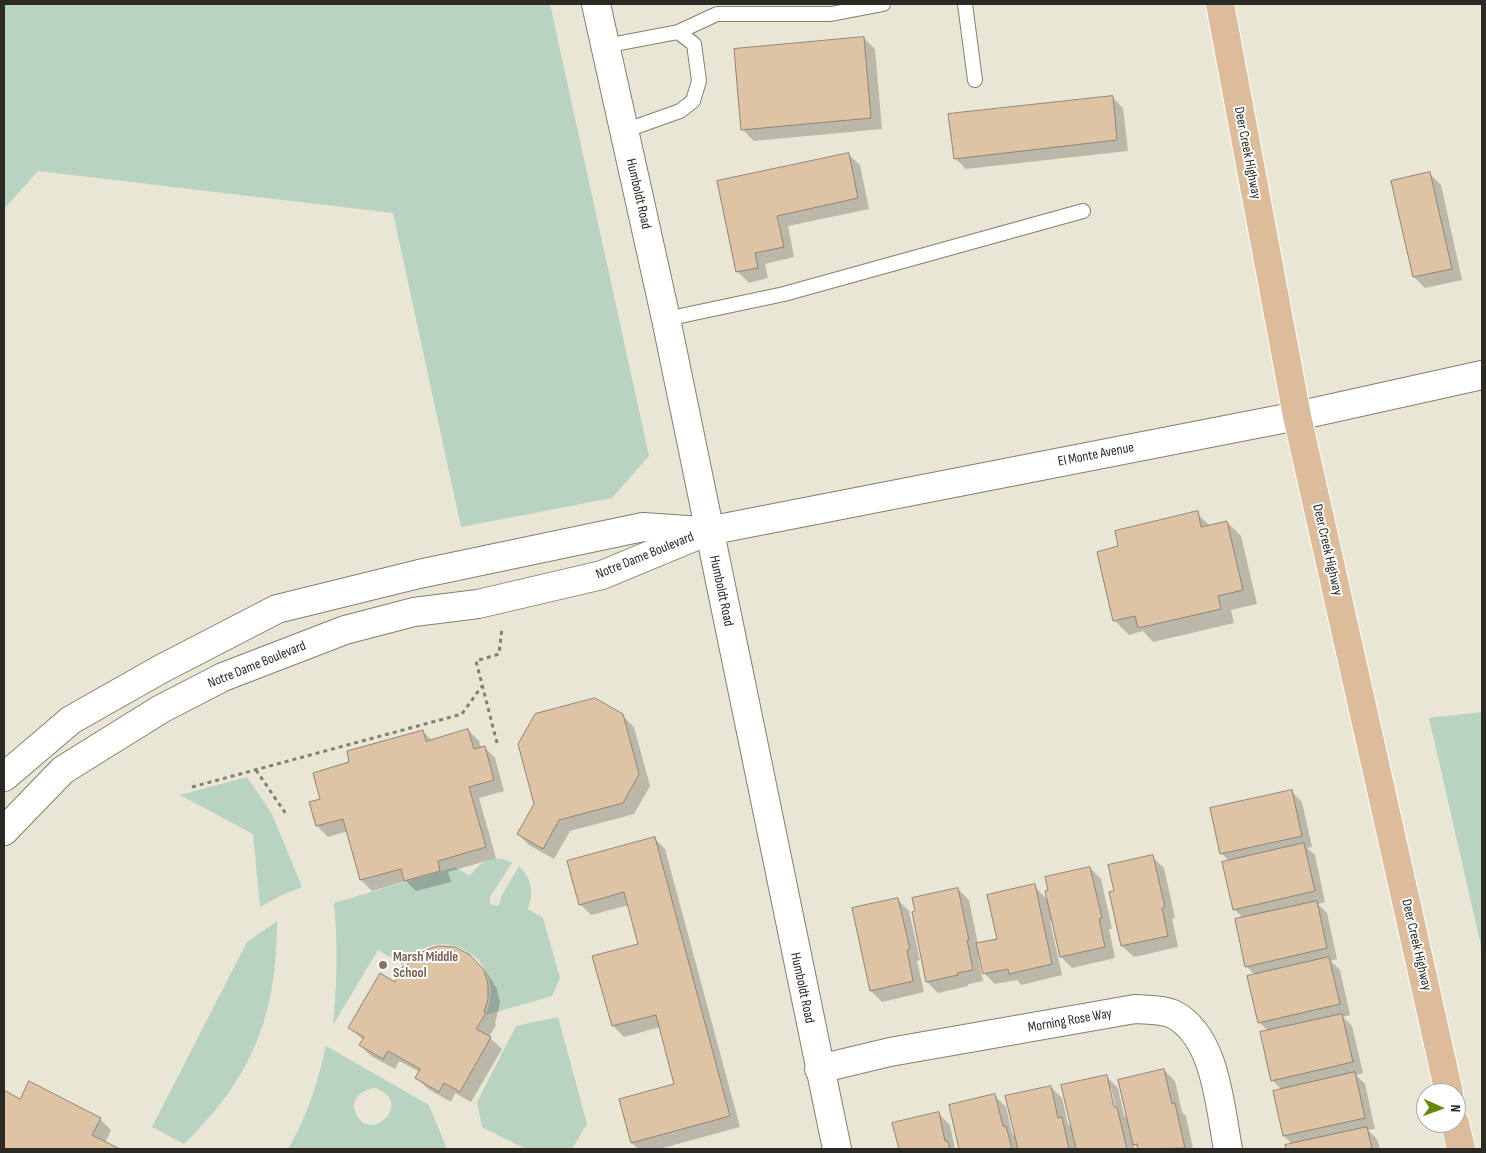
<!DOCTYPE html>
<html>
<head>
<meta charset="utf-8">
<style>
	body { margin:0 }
	#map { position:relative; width:1486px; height:1153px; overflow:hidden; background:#eae6d5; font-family:"Sofia Sans Condensed",sans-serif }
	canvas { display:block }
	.frame { position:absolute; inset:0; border:5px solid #2b2923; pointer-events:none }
	.north { position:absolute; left:1416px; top:1083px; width:50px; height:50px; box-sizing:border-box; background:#fff; border:1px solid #aaa9a7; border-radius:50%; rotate:92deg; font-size:14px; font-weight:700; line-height:20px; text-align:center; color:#2b2923 }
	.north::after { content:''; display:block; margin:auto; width:18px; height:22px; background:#678909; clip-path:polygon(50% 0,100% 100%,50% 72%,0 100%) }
</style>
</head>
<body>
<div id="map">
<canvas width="1486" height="1153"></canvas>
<div class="frame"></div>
<div class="north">N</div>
</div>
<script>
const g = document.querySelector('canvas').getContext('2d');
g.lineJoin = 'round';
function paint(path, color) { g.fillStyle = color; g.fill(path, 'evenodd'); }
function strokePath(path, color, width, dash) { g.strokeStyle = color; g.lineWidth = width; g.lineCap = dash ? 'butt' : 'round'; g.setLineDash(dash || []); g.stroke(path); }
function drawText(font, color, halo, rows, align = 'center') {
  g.font = font + ' "Sofia Sans Condensed",sans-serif'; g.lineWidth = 4; g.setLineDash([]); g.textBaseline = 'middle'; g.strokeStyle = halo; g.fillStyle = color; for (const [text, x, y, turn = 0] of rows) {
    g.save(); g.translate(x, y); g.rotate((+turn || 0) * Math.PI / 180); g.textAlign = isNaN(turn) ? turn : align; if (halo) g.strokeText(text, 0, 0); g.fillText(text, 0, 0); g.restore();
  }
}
paint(new Path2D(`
	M4,4H550L649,456L612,498L461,527L393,213L38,171L4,209Z
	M1482,712V950L1429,718Z
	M247,777L272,814L302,887L280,896L260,907L253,834L180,795Z
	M494,858L503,859L512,863L490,897V904L497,906L500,903L501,897L519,866C532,879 534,892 528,909L543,918L560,978L552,996L486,1015C489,1005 492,994 490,984C485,953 451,936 424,948C415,951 409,958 403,965L378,950L333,1025C337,984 338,944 334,903L455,867L470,876C477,866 482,862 494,858Z
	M277,921C277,1016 252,1078 184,1144L152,1127L247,942Z
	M558,1017L587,1124L572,1149H526L482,1127L477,1102L516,1026Z
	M326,1046L429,1105L447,1149H288C307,1117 318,1082 326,1046ZM375,1088C417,1103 367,1147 355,1111C351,1098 363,1089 375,1088Z`), '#b8d3c1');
paint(new Path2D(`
	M864,38L875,49L882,129L754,141L743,130Z
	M1112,97L1123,108L1128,151L966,169L955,158Z
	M848,154L860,165L869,209L788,226L794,257L765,264L768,278L749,283L738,272L719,182Z
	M1430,174L1441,185L1462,280L1425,288L1414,277L1393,182Z
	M1197,513L1210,526L1227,522L1241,536L1257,604L1231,610L1234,623L1153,642L1143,631L1129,635L1114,620L1120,547Z
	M622,715L634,727L650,786L634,814L570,831L554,859L529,845L518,834L536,804Z
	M468,730L479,741L481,749L484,747L495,758L504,791L479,798L496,858L448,872L451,882L416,891L406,881L372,891L361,880L348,831L328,837L317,826L321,800L351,763L422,731L432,740Z
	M1291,791L1302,802L1312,847L1307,848L1315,855L1325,902L1318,904L1327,913L1337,959L1331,961L1340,970L1350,1015L1343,1017L1352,1026L1363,1073L1356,1075L1365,1084L1375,1129L1368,1130L1377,1139L1380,1149H1287L1286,1146L1293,1145L1284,1136L1282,1090L1272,1080L1268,1031L1259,1022L1255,975L1246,966L1244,919L1234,909L1229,861L1221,853Z
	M654,838L665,849L740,1127L659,1149H638L632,1143L676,1085L660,1027L624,1037L613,1026L639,945L629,905L591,915L580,904Z
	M1152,857L1164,868L1175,918L1172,919L1178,947L1134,957L1122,946L1111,893L1115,892Z
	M1090,868L1101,879L1112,929H1109L1115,958L1072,968L1061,957L1053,920L1050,921L1062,975L1021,985L1017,980L995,984L984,973L980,956H978L983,981L968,984V986L938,993L927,982L958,889L969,900L978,944L999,940L1034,886L1048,900Z
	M898,900L909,911L920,960L917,961L924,992L882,1002L871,991Z
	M474,960L486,971L497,989L500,1003L495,1024L496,1025L489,1037L502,1049L471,1102L455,1093L451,1102L428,1089L417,1078L420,1072L399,1061L395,1069L371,1056L360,1045L363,1040L350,1028L395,983Z
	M1164,1070L1175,1081L1182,1112L1186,1116L1193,1149H1139L1134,1144L1135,1149H961L950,1106L995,1096L1006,1107L1012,1133L1016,1137L1051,1087L1062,1098L1068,1124L1072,1129L1107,1077L1118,1088L1124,1115L1128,1119ZM1109,1088H1111L1117,1113L1114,1114Z
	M4,1092L20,1100L100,1119L111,1130L105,1143L117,1149H4Z
	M939,1114L950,1125L955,1149H900L894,1124Z`), '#0003');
const building = new Path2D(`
	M864,37L871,118L741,130L734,49Z
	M1113,96L1117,140L954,159L948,114Z
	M849,153L858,198L777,216L784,247L755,253L758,268L736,272L717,181Z
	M1430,172L1452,269L1413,277L1391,181Z
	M1198,511L1201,527L1227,521L1243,590L1218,596L1221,609L1138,628L1135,616L1113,621L1097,552L1118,546L1115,531Z
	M595,698L623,714L639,774L623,803L559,820L543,849L517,834L534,804L518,744L535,714Z
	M468,729L474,749L485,746L494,780L469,787L486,847L438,861L440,871L404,881L401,869L360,880L343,819L316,826L309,802L320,799L313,773L349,762L347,751L423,730L426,741Z
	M1292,790L1302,836L1220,854L1210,808Z
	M655,837L730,1116L631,1143L619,1099L674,1084L656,1015L612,1026L592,956L638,944L624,892L579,905L567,861Z
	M1304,843L1315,891L1233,910L1222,862Z
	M1153,855L1165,907L1162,908L1168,936L1121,946L1109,892L1114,891L1108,865Z
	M1090,867L1102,918L1099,919L1105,947L1060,957L1045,891L1048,890L1045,877Z
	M1035,884L1052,964L1009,974L1008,969L983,974L976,943L997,939L987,895Z
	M958,888L969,940H967L973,970L957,973L958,975L926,982L912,912L915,911L912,898Z
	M898,898L910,949L907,950L913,981L870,991L852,908Z
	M1317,901L1327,948L1245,967L1235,919Z
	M439,946L455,947L469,954L484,970L488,984V999L484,1012L486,1013L476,1029L491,1037L460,1092L444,1083L439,1092L415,1078L420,1069L388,1051L383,1059L359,1045L364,1037L348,1028L380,973L395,982L403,966L405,967L416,955L431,948Z
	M1329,957L1340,1004L1258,1023L1247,976Z
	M1342,1014L1353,1062L1271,1081L1260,1032Z
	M1164,1069L1172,1104L1175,1103L1185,1148L1138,1149L1137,1144L1133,1145L1118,1080Z
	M1355,1072L1365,1118L1283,1136L1273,1091Z
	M1107,1075L1114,1107H1117L1127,1149H1076L1061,1085Z
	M29,1081L101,1118L92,1135L120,1149H4V1090L20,1099Z
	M1051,1086L1058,1118L1062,1117L1069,1149H1018L1005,1096Z
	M995,1094L1003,1126H1006L1012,1149H959L949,1105Z
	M939,1112L945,1141H948L950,1149H899L892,1123Z
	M1367,1127L1372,1149H1286L1285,1145Z`);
paint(building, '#dec4a5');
strokePath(building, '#8f8477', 1);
const service = new Path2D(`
	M965,4L975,80
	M678,32L717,14H831L883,4
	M605,46L678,32L694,44L699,81L693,101L680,111L624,131
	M666,319L784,294L1083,211`);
const minor = new Path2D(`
	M596,4L666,319L837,1149
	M4,777L71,720L161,669L277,609L419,574L643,527L702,531
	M4,831L63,770L161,709L223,677L345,630L414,612L478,604L602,575L708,531L1297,416L1482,375
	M819,1069L890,1052L1135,1009C1148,1010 1161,1009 1173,1014C1216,1036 1220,1107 1228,1149`);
const primary = new Path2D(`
	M1220,4L1297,416L1449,1093
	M1455,1123L1461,1149`);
strokePath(service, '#837f6f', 16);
strokePath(minor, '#837f6f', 30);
strokePath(primary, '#fff', 30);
strokePath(new Path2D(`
	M497,743L476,661L499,654L502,628
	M256,770L286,814
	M192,787L462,714L482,686`), '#827f74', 3, [4, 4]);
strokePath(service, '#fff', 14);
strokePath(minor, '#fff', 28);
strokePath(primary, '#dcbc9b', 28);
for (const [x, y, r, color] of [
	[383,965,5,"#8d6e63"]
]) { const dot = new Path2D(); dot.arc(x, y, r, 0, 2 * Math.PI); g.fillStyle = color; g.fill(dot); strokePath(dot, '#fff', 2); }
drawText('14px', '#2b2923', '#fff', [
	["Deer Creek Highway",1247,153,79],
	["Humboldt Road",638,194,77],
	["El Monte Avenue",1096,455,-11],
	["Deer Creek Highway",1327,550,77],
	["Notre Dame Boulevard",645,556,-22],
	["Humboldt Road",721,591,78],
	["Notre Dame Boulevard",257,665,-22],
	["Deer Creek Highway",1416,945,77],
	["Humboldt Road",802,988,78],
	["Morning Rose Way",1070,1021,-10]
]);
drawText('bold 14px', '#785e54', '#fff', [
	["Marsh Middle",393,957],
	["School",393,973]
], 'left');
</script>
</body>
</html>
